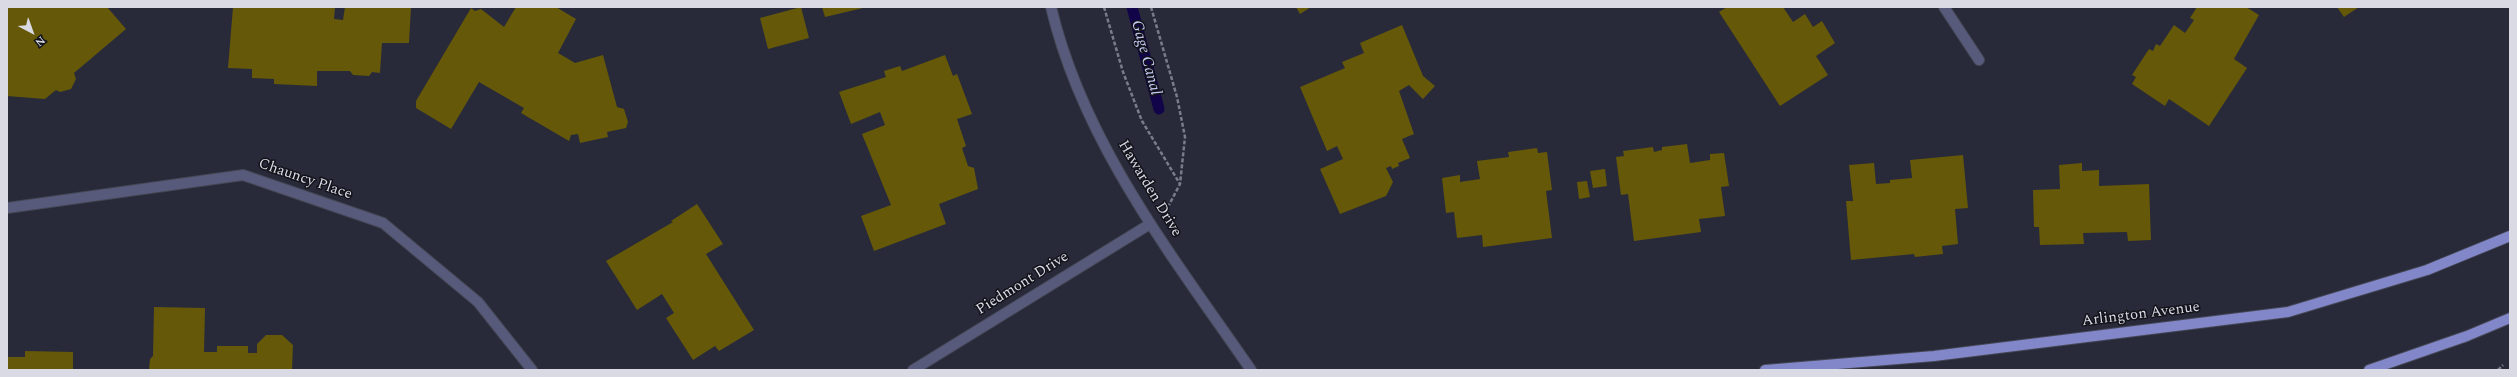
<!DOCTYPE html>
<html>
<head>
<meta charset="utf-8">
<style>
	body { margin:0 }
	#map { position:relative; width:2517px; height:377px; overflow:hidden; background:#282a39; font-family:Spectral,serif }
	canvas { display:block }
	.frame { position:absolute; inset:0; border:8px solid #d9dae4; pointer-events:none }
	.north { position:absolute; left:12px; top:12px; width:40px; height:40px; -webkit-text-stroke:3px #12131a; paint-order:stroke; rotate:139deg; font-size:11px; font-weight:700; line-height:16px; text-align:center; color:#d9dae4 }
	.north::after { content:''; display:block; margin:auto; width:14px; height:18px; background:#d9dae4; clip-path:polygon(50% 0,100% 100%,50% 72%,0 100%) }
</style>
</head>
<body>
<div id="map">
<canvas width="2517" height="377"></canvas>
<div class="frame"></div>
<div class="north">N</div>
</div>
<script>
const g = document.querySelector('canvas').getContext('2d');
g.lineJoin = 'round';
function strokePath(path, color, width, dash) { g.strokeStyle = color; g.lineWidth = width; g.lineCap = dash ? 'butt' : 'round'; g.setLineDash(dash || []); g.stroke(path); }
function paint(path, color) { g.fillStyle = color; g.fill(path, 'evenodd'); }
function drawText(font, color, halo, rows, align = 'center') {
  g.font = font + ' Spectral,serif'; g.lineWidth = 3; g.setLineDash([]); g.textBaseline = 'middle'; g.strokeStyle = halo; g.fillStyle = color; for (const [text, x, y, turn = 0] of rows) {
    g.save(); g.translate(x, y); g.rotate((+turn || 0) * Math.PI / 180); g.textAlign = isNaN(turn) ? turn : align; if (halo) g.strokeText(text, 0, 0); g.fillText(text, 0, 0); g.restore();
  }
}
strokePath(new Path2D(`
	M1132,7L1159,109`), '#120448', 11);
paint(new Path2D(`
	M7,7H107L126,29L74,73L76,79L71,89L60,92L56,90L45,99L7,96Z
	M233,7H335L334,19L343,20L345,7H411L409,43H382L380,73L372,72L369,76L353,75L350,71H317V86L274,84V79L252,78V69L228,68Z
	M516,7H556L576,19L558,53L575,63L603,55L617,107L624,109L628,122L626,128L607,132L608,137L580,143L578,134L571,135L569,141L521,113L524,108L479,82L451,129L416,108V101L471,8L475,11L481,9L504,27Z
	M801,7L809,38L768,49L760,18Z
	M822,7H863V8L825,17Z
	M1296,7H1311L1300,14Z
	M1727,7H1783L1793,22L1805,14L1813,27L1822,21L1835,43L1816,56L1828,75L1780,106L1719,12Z
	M2197,7H2246L2259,15L2234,59L2247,68L2209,126L2169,99L2165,106L2132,84L2136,77L2132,75L2149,49L2153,51L2156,44L2160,46L2174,25L2185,33L2194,20L2190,18Z
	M2337,7H2359L2344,17Z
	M1402,25L1423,76L1435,86L1423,99L1409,85L1399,91L1414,134L1402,139L1410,158L1398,163L1399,166L1392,169L1391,166L1386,168L1393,182L1386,196L1340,214L1320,169L1343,159L1337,146L1327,151L1300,87L1345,68L1342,62L1364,53L1360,43Z
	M945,55L953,76L957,74L972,114L957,119L966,146L962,148L968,166L974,168L978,189L939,204L946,224L874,251L861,216L891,205L862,134L885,125L880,112L851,124L839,92L886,77L884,71L900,66L902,71Z
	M1687,144L1690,163L1710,160V154L1724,153L1729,186L1721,187L1725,216L1699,219L1701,232L1634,241L1628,194L1621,195L1616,157L1624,156L1623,151L1653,147L1654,152L1662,150V147Z
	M1537,148L1538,153L1547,152L1552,190L1546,191L1552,238L1483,247L1482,235L1457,238L1454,212L1446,213L1442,178L1460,175V182L1480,179L1477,161L1509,157L1508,152Z
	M1963,155L1968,208L1955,209L1958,244L1942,246L1943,254L1915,257L1914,254L1851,260L1846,201H1853L1849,165L1874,163L1876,184L1890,183V180L1912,178L1910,160Z
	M2082,163V171L2099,170V186L2149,184L2151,240L2128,241L2127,232L2083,233L2084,244L2040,245L2039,227H2034L2033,190L2060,189L2059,165Z
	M1605,169L1607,186L1593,188L1590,171Z
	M1587,181L1590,197L1579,199L1577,182Z
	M697,204L723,244L706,254L754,330L719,351L715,346L693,360L666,318L674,313L662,294L637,310L606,261L673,222L671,221Z
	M154,307L205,308L204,352H217V346H248V353H257V344L266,335H282L293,345L292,370H149L150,359L153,356Z
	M25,351L73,352V370H7V357H25Z`), '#655809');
const minor = new Path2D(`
	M1051,7C1083,143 1173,257 1251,370
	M1944,7L1979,60
	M7,208L243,175L383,223L478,302L532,370
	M913,370L1150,224`);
const primary = new Path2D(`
	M1765,370L1934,356L2288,312L2427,270L2510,236
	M2369,370L2467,336L2510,318`);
strokePath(minor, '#444654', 12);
strokePath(primary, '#444654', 12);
strokePath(new Path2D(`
	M1104,7L1123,72L1142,121L1180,184
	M1151,7L1177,97L1185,137L1180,184L1169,205
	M2498,370L2503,365`), '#7b7c89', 2.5, [4, 2]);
strokePath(minor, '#575a7a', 10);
strokePath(primary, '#8187c8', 10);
drawText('15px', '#d9dae4', '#12131a', [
	["Chauncy Place",305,180,19],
	["Hawarden Drive",1149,189,59],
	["Piedmont Drive",1023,284,-32],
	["Arlington Avenue",2141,315,-7]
]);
drawText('italic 16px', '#c7ccf6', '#12131a', [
	["Gage Canal",1145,58,75]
]);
</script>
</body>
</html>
